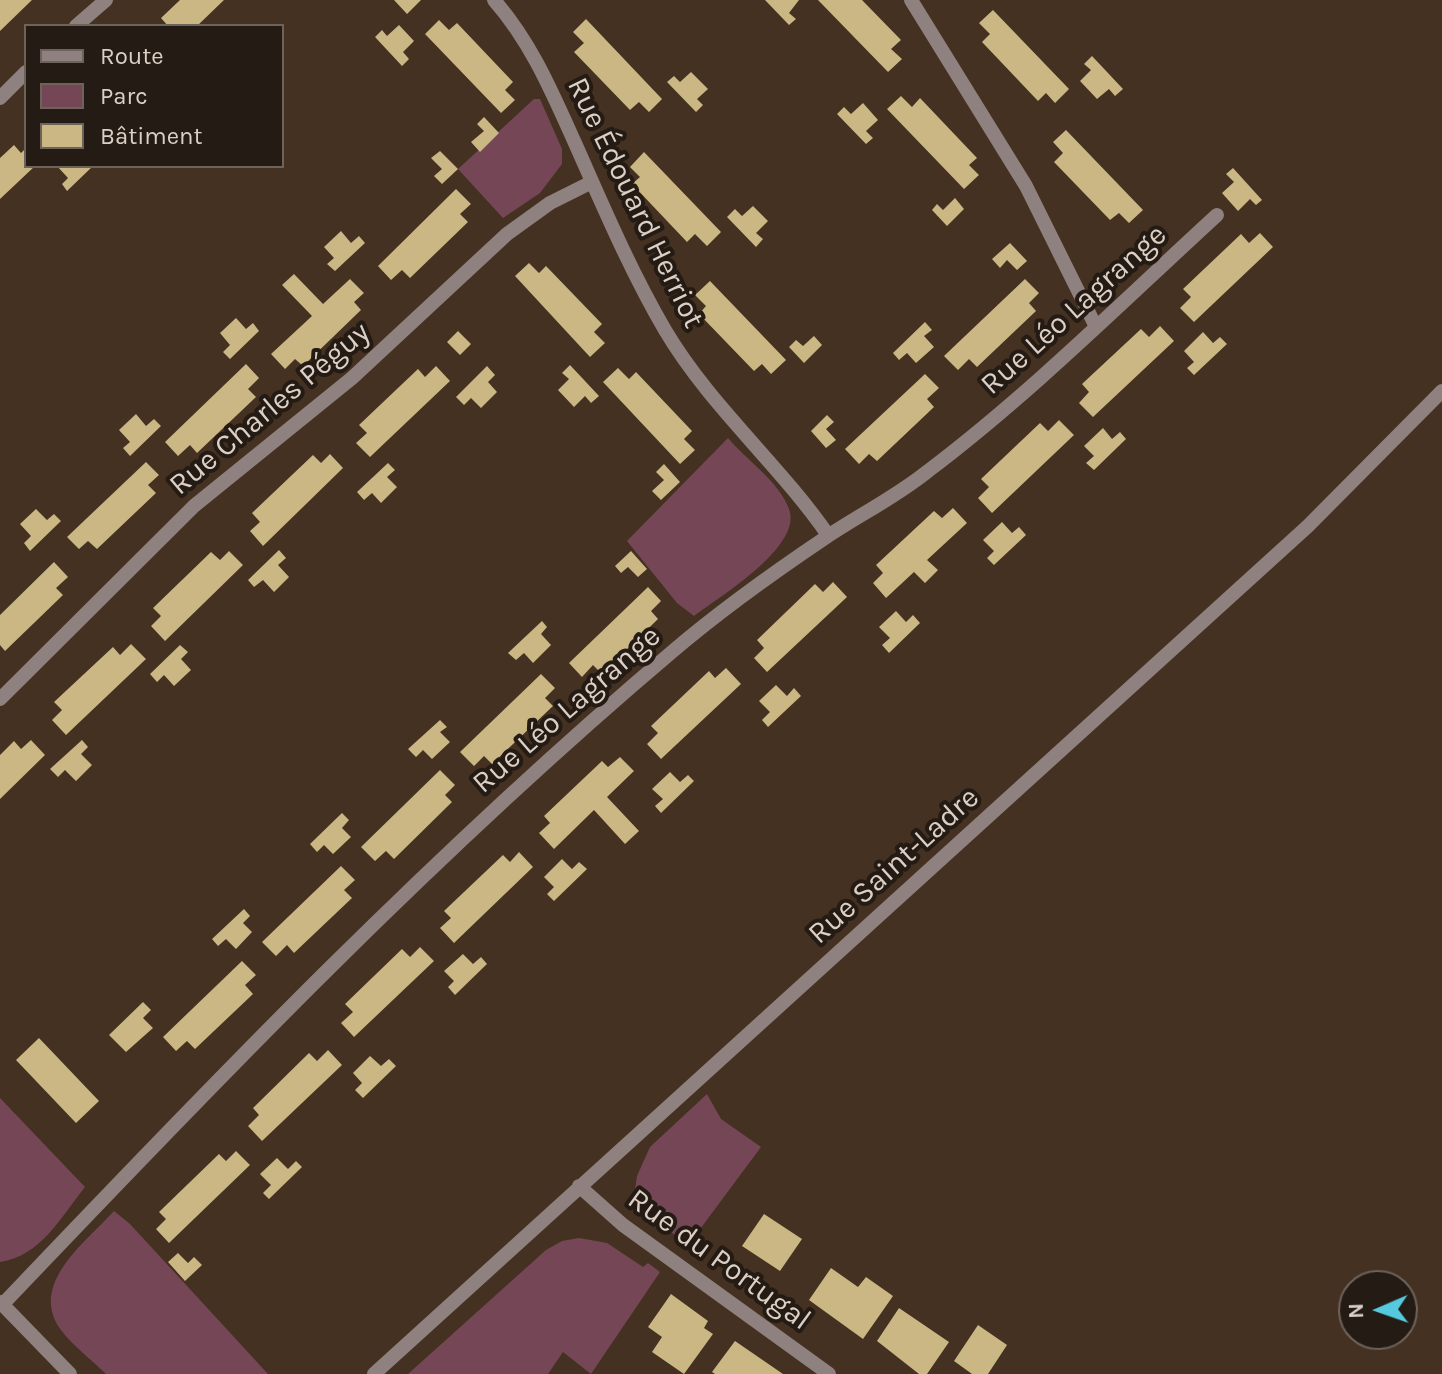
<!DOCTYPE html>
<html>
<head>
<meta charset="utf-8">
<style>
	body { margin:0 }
	#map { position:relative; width:1442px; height:1374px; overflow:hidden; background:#443121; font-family:Karla,sans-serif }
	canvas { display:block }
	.legend { position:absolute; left:24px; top:24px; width:260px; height:144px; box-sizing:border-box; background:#241b14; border:2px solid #6e635b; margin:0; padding:10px 14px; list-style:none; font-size:24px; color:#dccfc5 }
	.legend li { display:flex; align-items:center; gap:16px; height:40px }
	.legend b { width:40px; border:2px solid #6e635b }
	.north { position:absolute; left:1338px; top:1270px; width:80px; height:80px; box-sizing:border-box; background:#241b14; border:2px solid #6e635b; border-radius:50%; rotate:268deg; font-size:22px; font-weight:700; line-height:32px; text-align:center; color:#dccfc5 }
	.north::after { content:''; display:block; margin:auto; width:28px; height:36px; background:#55cadf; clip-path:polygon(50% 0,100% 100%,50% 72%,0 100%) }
</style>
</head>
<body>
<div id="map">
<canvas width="1442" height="1374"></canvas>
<ul class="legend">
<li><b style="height:10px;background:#8f817f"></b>Route</li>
<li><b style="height:22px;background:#754756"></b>Parc</li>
<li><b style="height:22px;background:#cab784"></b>Bâtiment</li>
</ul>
<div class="north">N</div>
</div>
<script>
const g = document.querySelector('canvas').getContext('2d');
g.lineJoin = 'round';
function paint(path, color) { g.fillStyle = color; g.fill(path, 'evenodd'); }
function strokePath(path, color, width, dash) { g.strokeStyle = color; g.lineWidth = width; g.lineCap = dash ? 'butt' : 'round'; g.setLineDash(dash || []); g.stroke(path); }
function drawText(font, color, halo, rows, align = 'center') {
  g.font = font + ' Karla,sans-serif'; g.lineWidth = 8; g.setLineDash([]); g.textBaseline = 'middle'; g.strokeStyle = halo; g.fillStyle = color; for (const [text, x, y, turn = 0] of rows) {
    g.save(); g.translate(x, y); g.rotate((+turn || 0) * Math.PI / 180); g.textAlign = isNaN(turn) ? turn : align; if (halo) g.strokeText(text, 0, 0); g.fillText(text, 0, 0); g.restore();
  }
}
paint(new Path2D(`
	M534,99H540L562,149V164L540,193L503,218L458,169Z
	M728,438C746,460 779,481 789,509C803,546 721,596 694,616L677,603L627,541Z
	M707,1094L721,1119L761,1147L689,1244L649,1218L635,1190L637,1176L650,1147Z
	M0,1098L85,1187C60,1218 41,1256 0,1262Z
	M114,1211L130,1224L268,1374H106C92,1360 73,1346 61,1330C28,1284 85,1243 114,1211Z
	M579,1238L607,1243L643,1267L648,1263L660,1272L591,1374L563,1352L548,1374H408L546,1250L562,1241Z`), '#754756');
paint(new Path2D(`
	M0,0H32L0,31Z
	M180,0H224L197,26H168L161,18Z
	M394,0H421L407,14Z
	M765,0H799L789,13L796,19L789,25Z
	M818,0H862L901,40L891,49L902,59L888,72Z
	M993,10L1069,89L1055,103L1046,93L1038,101L982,42L990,34L979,23Z
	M586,19L662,99L649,112L639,102L630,110L574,52L584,43L573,32Z
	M439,20L449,30L457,23L513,82L505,90L515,100L501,113L425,34Z
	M399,25L414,41L403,52L409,59L402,66L375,37L382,30L387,36Z
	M1092,56L1123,89L1115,96L1109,89L1097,99L1080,81L1091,70L1084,64Z
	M691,72L708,89L697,99L703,105L696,112L667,82L674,76L680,82Z
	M901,96L912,107L920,98L977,158L969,165L979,175L964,189L887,109Z
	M863,103L878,120L866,131L873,138L866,144L837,114L844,107L851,114Z
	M484,117L499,133L480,152L471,142L484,131L477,124Z
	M1066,130L1143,210L1129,223L1119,213L1110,220L1054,162L1063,153L1053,142Z
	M14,145L21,153L26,148V166H35L0,199V158Z
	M440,151L458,169L442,184L434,176L442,169L431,158Z
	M644,152L721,232L707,246L695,234L687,242L632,184L640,177L630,167Z
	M57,166H93L67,191L62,184L68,178Z
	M1233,168L1262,200L1256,205L1250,199L1238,211L1222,193L1234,182L1226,174Z
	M456,189L471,204L460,214L468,222L410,278L402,270L391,280L378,266Z
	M955,198L964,209L947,226L932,210L937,204L943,210Z
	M753,206L768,221L756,233L763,239L756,247L727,217L735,209L742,216Z
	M341,231L351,243L359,236L365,243L335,271L327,264L334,258L324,247Z
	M1260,233L1273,247L1194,322L1180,308L1191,297L1183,289L1241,234L1249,243Z
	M1010,243L1027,261L1017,270L1007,260L1000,268L992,259Z
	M529,263L539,273L546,266L602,324L594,332L605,343L590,357L515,276Z
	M294,274L323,304L350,279L364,293L354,302L361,310L303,366L295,359L285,369L271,354L312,316L282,285Z
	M1025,279L1039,293L1029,303L1036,311L977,367L969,359L958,370L944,356Z
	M710,281L786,360L771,374L762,364L754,371L699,314L706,306L695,295Z
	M236,318L246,329L253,323L259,331L230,359L223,352L230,345L220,333Z
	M925,322L932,330L924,336L934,347L916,363L907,353L899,360L893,353Z
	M1160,326L1174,341L1093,417L1079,403L1089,392L1082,384L1141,329L1149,337Z
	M458,331L471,344L460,355L447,342Z
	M1203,332L1213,343L1220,337L1227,344L1194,375L1187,368L1194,362L1184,351Z
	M814,336L822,345L804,363L789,347L796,340L803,346Z
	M246,364L259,378L248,389L256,397L197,453L190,445L178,456L165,442Z
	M570,365L599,396L591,403L585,396L574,407L558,390L569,379L562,373Z
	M436,366L450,381L370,457L356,443L367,433L359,425L418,369L425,377Z
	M487,366L495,375L488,382L497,392L481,408L471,398L464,405L456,397Z
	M618,368L629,379L636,372L692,431L684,439L695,450L680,464L603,382Z
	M925,374L939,388L927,399L934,407L877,461L869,454L859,464L845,449Z
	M136,414L146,426L154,419L161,426L130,456L123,448L130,442L119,430Z
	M827,415L834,422L826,429L836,440L826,448L811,431Z
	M1059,420L1074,435L992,513L978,498L989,487L981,479L1040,423L1048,431Z
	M1103,428L1112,439L1120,432L1126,439L1094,470L1086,463L1094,456L1084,446Z
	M330,454L343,468L263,546L250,531L260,522L252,513L313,455L321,463Z
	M146,462L159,475L148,485L156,493L97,549L88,541L79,549L67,537Z
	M388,463L395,470L387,477L397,487L381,503L372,493L364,500L357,492Z
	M664,464L680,482L661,500L652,491L664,480L656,472Z
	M953,508L967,523L927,560L938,570L925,583L914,572L886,598L873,583L883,573L876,565L934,511L942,518Z
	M36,509L47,520L54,514L61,521L30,551L24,543L31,536L20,524Z
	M1002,522L1012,533L1019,527L1026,535L994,565L987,558L994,551L983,540Z
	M279,550L286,558L278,565L289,577L274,592L263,580L254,587L248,580Z
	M229,551L243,565L165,641L151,626L161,616L153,608L211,552L220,560Z
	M631,551L647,569L638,577L628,567L621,573L615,566Z
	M54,562L68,577L56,588L63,595L5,651L0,645V615Z
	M833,582L847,597L767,672L754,658L764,648L757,640L815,584L823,592Z
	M648,587L661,601L651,611L658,619L602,674L593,665L582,677L569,663Z
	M896,611L906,622L913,615L920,623L889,653L882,645L890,638L879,627Z
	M542,621L547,627L541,634L551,645L533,663L524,653L516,660L508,653Z
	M131,644L146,659L66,735L52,720L62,710L54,702L113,647L120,655Z
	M180,645L188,652L181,659L191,670L174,686L164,675L157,682L150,674Z
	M726,668L741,684L661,759L647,744L658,733L651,726L709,671L715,678Z
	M541,674L555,688L545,698L553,706L492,764L484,756L474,766L460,752Z
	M776,685L787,696L794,688L801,696L768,727L762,720L770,712L759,701Z
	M440,720L447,727L440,732L450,742L432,759L423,750L416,757L408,749Z
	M31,740L45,755L0,799V755L14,741L21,749Z
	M82,740L88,747L81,754L92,765L76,781L65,770L58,777L50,769Z
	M620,757L634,771L607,797L639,831L625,844L594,810L554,849L539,833L550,823L544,816L602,761L608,767Z
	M440,770L455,785L445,795L452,802L394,859L386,851L375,861L361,847Z
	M670,772L680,782L688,775L694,781L661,813L655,806L663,799L652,789Z
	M342,813L349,820L342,828L351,837L333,854L324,845L317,852L310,844Z
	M519,852L533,867L454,943L440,928L451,918L444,911L503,855L510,862Z
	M562,859L572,869L579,862L587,869L554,901L547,894L554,887L544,877Z
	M341,866L355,880L344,890L352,898L294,953L287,945L276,956L262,942Z
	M244,909L250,916L243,923L252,932L236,949L226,939L218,946L212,939Z
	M420,947L434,961L354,1037L341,1023L353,1012L345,1004L402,949L410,957Z
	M463,954L473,964L481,957L487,964L455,995L448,987L454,981L444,971Z
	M242,961L256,975L245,985L253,994L195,1049L187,1041L176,1051L163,1037Z
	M143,1002L151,1010L143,1018L153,1028L126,1052L109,1035Z
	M39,1038L99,1101L76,1123L16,1060Z
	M328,1050L342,1065L262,1141L248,1126L259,1115L253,1108L309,1053L317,1061Z
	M370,1056L381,1066L389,1059L396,1066L363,1098L355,1090L362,1083L353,1073Z
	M236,1151L250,1165L169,1243L156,1229L166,1219L159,1212L219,1154L226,1161Z
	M277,1158L288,1169L296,1161L302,1167L269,1199L263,1193L271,1185L260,1174Z
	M764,1214L802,1239L780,1271L742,1246Z
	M178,1253L188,1263L194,1257L202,1265L185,1281L168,1262Z
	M831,1268L858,1287L866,1277L893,1296L863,1339L809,1300Z
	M671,1294L708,1321L704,1328L713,1334L684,1374L652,1352L662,1337L648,1327Z
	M899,1308L949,1342L927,1374H919L877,1341Z
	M978,1325L1007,1345L988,1374H972L954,1361Z
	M735,1341L783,1374H715L712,1372Z`), '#cab784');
strokePath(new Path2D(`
	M494,0C531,42 552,92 575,143C603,206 630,270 665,330C710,406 778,463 828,535
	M911,0L1026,186L1096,327
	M76,26L106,0
	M0,98L26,72
	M0,699L194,506L352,378L507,234L550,203L592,182
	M579,1186L623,1225L829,1374
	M0,1302L70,1374
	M3,1304C218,1078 434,853 673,651C721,610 773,573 825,538C859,515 896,497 928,471C1031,393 1122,302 1217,215
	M374,1374L1308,526L1442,391`), '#8f817f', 14);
drawText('30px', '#dccfc5', '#241b14', [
	["Rue Édouard Herriot",635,203,64],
	["Rue Léo Lagrange",1074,310,-42],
	["Rue Charles Péguy",270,409,-40],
	["Rue Léo Lagrange",567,710,-41],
	["Rue Saint-Ladre",894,866,-42],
	["Rue du Portugal",719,1260,36]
]);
</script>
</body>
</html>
